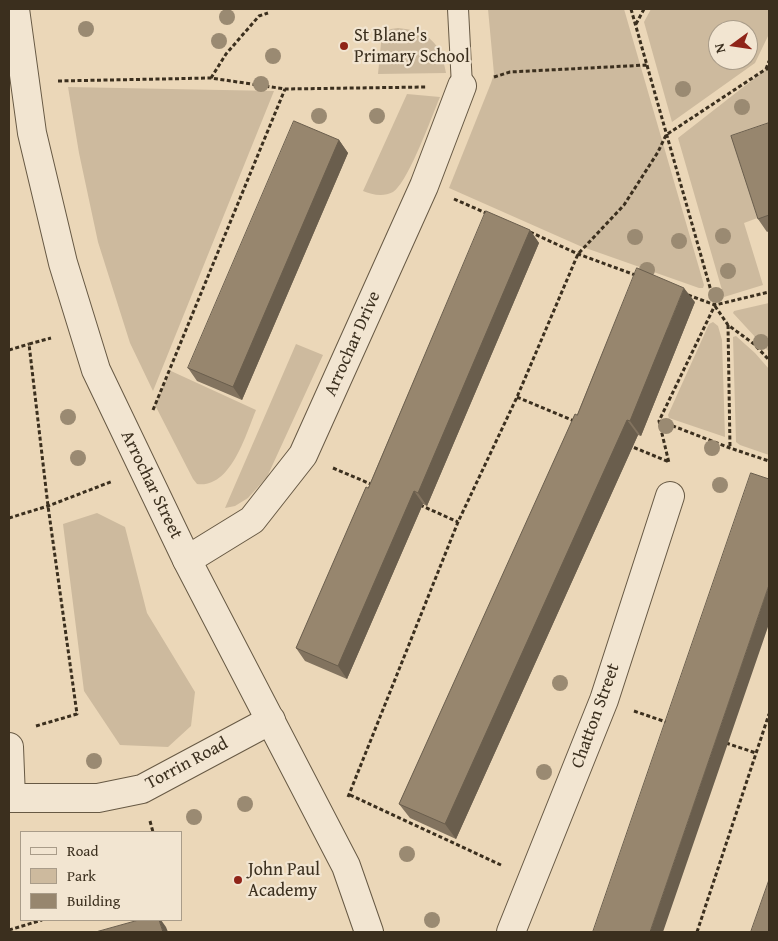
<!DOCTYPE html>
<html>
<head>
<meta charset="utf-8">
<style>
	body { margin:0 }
	#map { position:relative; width:778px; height:941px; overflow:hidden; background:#ebd7b8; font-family:"Gentium Book Plus",serif }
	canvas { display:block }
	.frame { position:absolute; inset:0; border:10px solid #3b2f1e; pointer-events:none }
	.legend { position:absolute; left:20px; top:831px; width:162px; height:90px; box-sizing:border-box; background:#f2e5d1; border:1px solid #a99c89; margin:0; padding:6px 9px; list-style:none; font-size:15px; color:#3b2f1e }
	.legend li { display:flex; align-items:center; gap:10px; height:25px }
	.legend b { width:25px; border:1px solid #a99c89 }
	.north { position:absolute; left:708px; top:20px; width:50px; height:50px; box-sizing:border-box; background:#f2e5d1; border:1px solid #a99c89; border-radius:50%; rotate:256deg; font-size:14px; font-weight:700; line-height:20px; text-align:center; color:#3b2f1e }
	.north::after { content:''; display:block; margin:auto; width:18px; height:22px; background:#8f2418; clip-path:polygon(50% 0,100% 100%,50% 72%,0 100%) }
</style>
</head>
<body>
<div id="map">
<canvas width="778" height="941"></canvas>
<div class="frame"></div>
<ul class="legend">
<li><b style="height:6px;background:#f2e5d1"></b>Road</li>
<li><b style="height:14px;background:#cdba9e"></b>Park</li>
<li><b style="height:14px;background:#97866e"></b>Building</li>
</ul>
<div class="north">N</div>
</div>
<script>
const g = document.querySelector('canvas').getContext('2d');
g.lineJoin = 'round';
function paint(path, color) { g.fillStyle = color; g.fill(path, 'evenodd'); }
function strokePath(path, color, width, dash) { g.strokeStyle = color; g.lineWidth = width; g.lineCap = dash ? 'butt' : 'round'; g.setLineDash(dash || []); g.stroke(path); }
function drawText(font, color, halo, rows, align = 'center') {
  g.font = font + ' "Gentium Book Plus",serif'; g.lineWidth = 4.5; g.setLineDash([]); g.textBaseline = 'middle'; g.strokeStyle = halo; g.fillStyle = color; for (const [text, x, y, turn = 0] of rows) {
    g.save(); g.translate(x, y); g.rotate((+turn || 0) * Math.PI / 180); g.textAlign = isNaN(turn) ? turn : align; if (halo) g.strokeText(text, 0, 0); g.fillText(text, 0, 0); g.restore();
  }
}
paint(new Path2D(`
	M488,9H624L704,285L703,288H699L580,246L449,188L491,83L494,74Z
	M651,9H769V34L755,63L672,122L644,22ZM718,30H748V60H718Z
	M398,28C429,31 441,43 446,73L378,74L382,33L391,29Z
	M769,67V138L760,217L744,223L763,285L724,297L678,138Z
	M68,87L274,91L153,391L130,343L98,242L79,153Z
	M407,94L440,97C432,116 408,183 393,192C384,197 372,195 363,191Z
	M769,303V352L733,313L734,311Z
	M713,322L718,326L722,340L725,437L669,418L668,415L709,324Z
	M736,336L755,353L769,369V455L740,445L736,442L733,337Z
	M296,344L323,355L267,477L248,498L235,506L225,508Z
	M171,371L256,410C246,434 231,489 197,484L193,479L155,405Z
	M97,513L125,527L147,613L195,692L191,726L168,747L120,745L84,691L63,524Z`), '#cdba9e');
const service = new Path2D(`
	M458,9L462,86`);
const minor = new Path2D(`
	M187,560L252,520L303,455L424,186L462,86
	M9,747L11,798
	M9,798H98L142,789L271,720
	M511,932L604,700L670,496`);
const tertiary = new Path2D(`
	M15,9L32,133L63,263L96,370L187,560L346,866L369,932`);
strokePath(service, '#675944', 22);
strokePath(minor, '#675944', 30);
strokePath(tertiary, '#675944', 30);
strokePath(new Path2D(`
	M631,9L715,305L659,421L669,463
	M636,24L644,9
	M766,69L769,61
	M494,77L510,72L647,65
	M211,78L226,54L259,16L268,13
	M58,81L211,78L285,89L426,87
	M454,199L488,214
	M530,232L578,254L638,276
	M688,295L715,305L769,292
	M715,306L728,325L754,344L769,360
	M728,325L730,448
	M9,350L29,344
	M517,397L574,421
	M153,410L285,89
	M660,421L730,448L769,461
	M628,445L669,462
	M333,468L373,485
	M420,505L458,522
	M9,518L48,506L113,481
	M634,711L669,723
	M36,726L77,714L48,506L29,344L51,338
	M726,743L756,753
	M350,795L501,865
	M348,797L458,522L517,397L578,254L624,205L658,152L666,135L766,69H769
	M150,821L153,832
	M9,930L42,920
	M697,932L769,714`), '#3b2f1e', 3, [4, 2.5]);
strokePath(service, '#f2e5d1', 20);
strokePath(minor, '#f2e5d1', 28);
strokePath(tertiary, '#f2e5d1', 28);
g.fillStyle = '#9a8a72';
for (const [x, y] of [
	[227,17],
	[86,29],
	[219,41],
	[273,56],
	[261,84],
	[683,89],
	[742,107],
	[319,116],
	[377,116],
	[723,236],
	[635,237],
	[679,241],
	[647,270],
	[728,271],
	[716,295],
	[761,342],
	[68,417],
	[666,426],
	[712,448],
	[78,458],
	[720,485],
	[560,683],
	[94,761],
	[544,772],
	[245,804],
	[194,817],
	[407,854],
	[432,920]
]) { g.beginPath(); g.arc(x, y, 8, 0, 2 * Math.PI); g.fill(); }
paint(new Path2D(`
	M769,123V231L767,232L758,219Z
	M339,140L348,153L242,400L197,381L188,368Z
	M530,230L539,243L427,506L423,504L347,679L305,661L296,648L368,488Z
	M695,302L641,436L638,435L456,839L410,818L399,804L577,415Z`), '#82735f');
paint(new Path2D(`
	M339,140L348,153L242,400L233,387Z
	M530,230L539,243L427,506L418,493Z
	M684,288L695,302L641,436L630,421Z
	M627,420L638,435L456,839L445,824Z
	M414,491L423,504L347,679L338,666Z
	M769,585V624L663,932H650Z
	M159,920H161L166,927L168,932H163Z`), '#6a5e4d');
const building = new Path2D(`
	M294,121L339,140L233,387L188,368Z
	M769,123V215L758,219L731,136Z
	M486,211L530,230L418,493L414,491L338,666L296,648L366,487L368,488Z
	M637,268L684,288L630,421L627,420L445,824L399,804L575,414L577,415Z
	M751,473L769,479V585L650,932H593Z
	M769,880V932H751Z
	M139,920H159L163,932H96Z`);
paint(building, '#97866e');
strokePath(building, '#6a5e4d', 1);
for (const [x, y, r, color] of [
	[344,46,5,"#8f2418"],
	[238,880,5,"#8f2418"]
]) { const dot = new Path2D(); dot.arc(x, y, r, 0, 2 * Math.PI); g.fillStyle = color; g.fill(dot); strokePath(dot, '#f2e5d1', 2); }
drawText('18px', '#3b2f1e', '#f2e5d1', [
	["St Blane's",354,36],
	["Primary School",354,57],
	["John Paul",248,870],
	["Academy",248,891]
], 'left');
drawText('18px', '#3b2f1e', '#f2e5d1', [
	["Arrochar Drive",353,344,-66],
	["Arrochar Street",151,485,64],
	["Chatton Street",596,716,-70],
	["Torrin Road",187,764,-28]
]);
</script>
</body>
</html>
